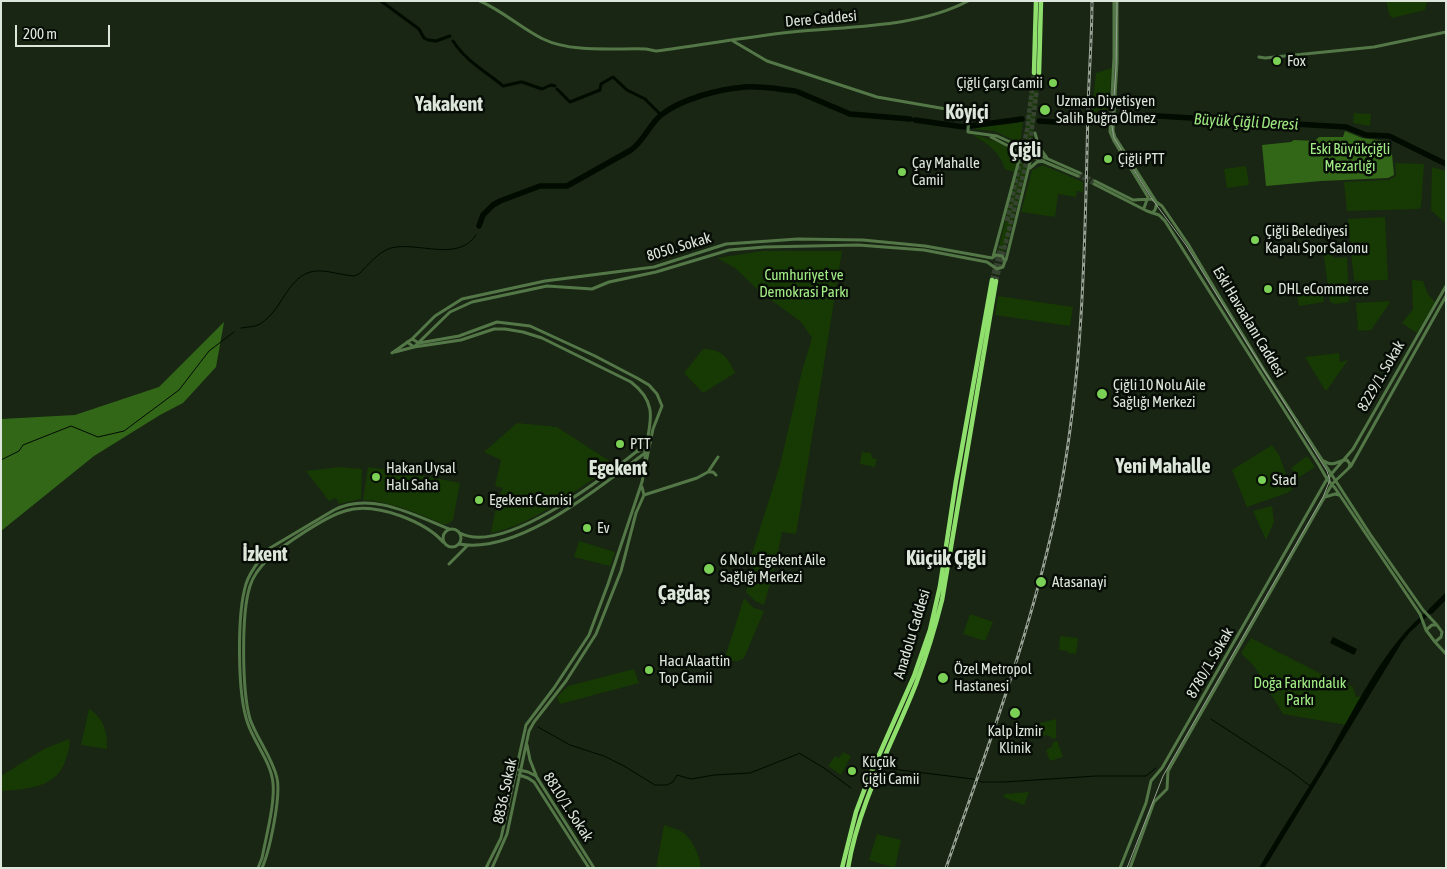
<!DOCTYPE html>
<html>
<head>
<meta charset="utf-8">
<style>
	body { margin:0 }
	#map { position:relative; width:1447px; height:869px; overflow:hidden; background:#182613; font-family:"Asap Condensed",sans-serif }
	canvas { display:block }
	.frame { position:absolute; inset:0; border:2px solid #dde6da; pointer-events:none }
	.scale { position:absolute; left:15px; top:25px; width:95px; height:22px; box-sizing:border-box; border:2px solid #dde6da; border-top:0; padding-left:6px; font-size:15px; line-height:18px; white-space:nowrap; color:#dde6da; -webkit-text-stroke:4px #070d06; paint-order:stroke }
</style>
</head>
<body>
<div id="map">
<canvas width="1447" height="869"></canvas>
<div class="frame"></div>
<div class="scale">200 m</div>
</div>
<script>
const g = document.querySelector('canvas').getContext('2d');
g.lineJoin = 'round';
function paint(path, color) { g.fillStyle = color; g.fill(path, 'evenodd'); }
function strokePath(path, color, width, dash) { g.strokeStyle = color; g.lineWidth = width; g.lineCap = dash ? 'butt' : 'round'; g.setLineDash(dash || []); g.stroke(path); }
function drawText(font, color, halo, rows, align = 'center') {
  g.font = font + ' "Asap Condensed",sans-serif'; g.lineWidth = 5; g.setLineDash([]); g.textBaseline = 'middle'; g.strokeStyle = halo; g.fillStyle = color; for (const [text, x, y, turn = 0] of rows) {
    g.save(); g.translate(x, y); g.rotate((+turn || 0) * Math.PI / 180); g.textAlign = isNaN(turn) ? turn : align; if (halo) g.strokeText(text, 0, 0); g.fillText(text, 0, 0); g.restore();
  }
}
paint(new Path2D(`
	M1386,1H1427L1425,10L1392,18L1389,14Z
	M1112,68L1108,111L1097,110L1098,118L1091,119L1096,73Z
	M1032,75L1039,76L1037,107L1032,110L1028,106Z
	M1028,112L1032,114L1036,113L1032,141L1024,139Z
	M1354,113L1371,114L1370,126L1353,123Z
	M1023,121L1021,138L1018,142L994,131L974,129C990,123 1007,127 1023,121Z
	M973,134C983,137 1014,146 1017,156C1019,161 1015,168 1014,172L1005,169C999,152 989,144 974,136Z
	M1020,162L1027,163L1028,165L1005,251L998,250Z
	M1395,163L1424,164L1421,207L1418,209L1347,211L1344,182L1388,180L1396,176Z
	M1043,165L1083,182V192L1077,191L1076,197L1058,194L1055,217L1021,212L1032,170Z
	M1246,166L1249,185L1227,188L1224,169Z
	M1432,167L1446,171V224L1431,210Z
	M1385,217L1388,280L1354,281L1348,219Z
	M1332,245L1333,258L1347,257L1349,302L1335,304L1330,302L1324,257L1316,247Z
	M763,251H842C827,345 812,440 796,534L782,532L776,562L764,605L755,601L746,592L752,564L751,557L780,465L802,371L812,338L801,322L759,291L735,268L717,258Z
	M1412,280L1423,281L1428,294L1435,302L1417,333L1402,323L1413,309Z
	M1322,291L1324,302L1299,306L1297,295Z
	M998,296L1073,307L1070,326L995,315Z
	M1389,301V304L1371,330L1358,331L1356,303Z
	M703,349C721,349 728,357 735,373L703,393L684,373Z
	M1339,353L1340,362L1348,360L1327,390H1325L1305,357Z
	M517,423L557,427L614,464C578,489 535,524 491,533L498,497L503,488L495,486L501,460L484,452Z
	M1272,445L1279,455L1292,490L1287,493L1247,507L1232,470Z
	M862,452L871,453L872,458L877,459L875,467L860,464Z
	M1307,456L1315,467L1298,478L1291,468Z
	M340,467L362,469L361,499L339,504L336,498L329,501L306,471Z
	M368,467L409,473L460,483L453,520L448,524H442C417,513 390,501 363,500Z
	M1272,506L1274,522L1266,540L1253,511Z
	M579,541L615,552L610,566L574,557Z
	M744,598L754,608L764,611L744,658L738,661H724Z
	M970,614L993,622L985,641L963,634Z
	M1060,636L1078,638L1076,654L1068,653V651L1059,650Z
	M1251,638L1343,685L1345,683L1353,687L1356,697L1363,696L1346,725L1283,714L1254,666L1241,653Z
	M634,669L639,683L560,704L557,697L568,686Z
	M89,709C103,717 108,733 107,749L81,745Z
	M1056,719V738L1053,739L1048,735L1043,736L1040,723Z
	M69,739C71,746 68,752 66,759C58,788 27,789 1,791V776L44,749Z
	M1057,741L1063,757L1050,761L1046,750L1052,747L1053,742Z
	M843,752L851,756L841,775L828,766L835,756L839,758Z
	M1029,792L1024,805L1003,797L1005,794Z
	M664,825C669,827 674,828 679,830C691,836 700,855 701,868H656Z
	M877,834L901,840L895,868L869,860Z`), '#173904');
paint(new Path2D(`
	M1345,131L1362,138L1385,141L1391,144L1394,175L1388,178L1321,181L1266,186L1262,145L1291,142L1294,140L1315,141L1319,137H1343Z
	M224,322L216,367L183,403L160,415L94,456L1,531V419L75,415L159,387Z`), '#326718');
paint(new Path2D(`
	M1430,609L1432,612L1410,632L1402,642L1270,859L1264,868H1259C1279,833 1302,799 1323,764C1351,716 1385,642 1430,609Z
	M1333,637L1357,649L1354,655L1330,643Z`), '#010b00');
strokePath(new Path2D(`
	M241,328C247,327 255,327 260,324C284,309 287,275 315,271C327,270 341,275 354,276L359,274C368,265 378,252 391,248C417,241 458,263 476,235
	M1,460L19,451L23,445L71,426L98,437L124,431L179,390L209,351L234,332
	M1211,719L1289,770L1310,786
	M538,727L570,745L604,756L624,766L655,785H667L673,782L677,775L691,779L714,775L750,773L798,754
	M799,753L824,768L851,788
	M884,768L973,779L982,782H1004L1096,776H1146L1156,768`), '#010b00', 1);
strokePath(new Path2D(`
	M381,1L419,29L424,38L428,40L436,41L450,36
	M453,41C466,61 485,71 503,86L521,82
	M522,82L542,89L551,85L555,86
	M557,89L570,102L600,90L601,84L613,77L627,90L645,99L661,115`), '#010b00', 3);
strokePath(new Path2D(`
	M798,92L850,114L910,119
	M915,120L964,127
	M1039,121L1055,122L1158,116L1346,127L1366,135L1389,136L1446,164
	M970,126L1022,119
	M479,226L483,215L493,205L500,201L540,186H567L631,150C644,141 649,125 661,115C681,99 719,89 745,87C761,86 778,89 795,91
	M1431,611L1446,596`), '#010b00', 5.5);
strokePath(new Path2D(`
	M1080,173L1095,181
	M1078,176L1094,184`), '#364331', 3, [3, 1.5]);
strokePath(new Path2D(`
	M1007,221L1027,130L1034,73
	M992,280L1001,246
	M996,281L1029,151L1039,73`), '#364331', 4.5, [4.5, 2]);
strokePath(new Path2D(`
	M480,1C503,11 521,28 543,39C572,53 614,48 646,49L656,51C701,45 746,37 792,32C849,26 917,28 968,1
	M1114,1V57L1110,132L1114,141L1148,197L1144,208
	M1117,1V62L1113,131L1115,137L1157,203L1155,210L1152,213
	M733,41L767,61L877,97L969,113L968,132L997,136L1017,145L1028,144L1039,155L1080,173
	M1259,57L1265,58L1374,47L1446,32
	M1035,133L1039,147L1047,158
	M991,137L1016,150L1024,158H1035L1078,176
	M1030,168L1037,162L1044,161
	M1095,181L1133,200L1152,199L1162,206L1188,244L1216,291L1264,370L1370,534L1423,610L1437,625
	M1094,184L1147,211L1159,215L1165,221L1319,465L1327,479L1335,488L1420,614L1426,630
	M993,257L1019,160V151L1022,146
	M1006,260L1033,150
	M412,339L419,343L459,336L497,322L530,326L595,356L637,378L649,385L657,394L662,406L653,429L642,482L608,584L589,635L554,688L526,725L501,838L486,868
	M407,342L414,347L450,312L472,302L547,286L592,289L609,282L656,272L729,250L764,247L858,245L924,250L987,262L997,269L1003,267L1005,261L1002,256L996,255L992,258
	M395,352L414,347L461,340L494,329H505L523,332L542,338L631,382C665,408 644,431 645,463
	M392,353L412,339L435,316L462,299L545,281L654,267L726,244L798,239L863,240L925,246L992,258
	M637,451L649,436
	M1324,461C1335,468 1336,460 1347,460L1350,464L1349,468
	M708,472H713L716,475
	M644,495L697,478L708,472L718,457
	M1325,497L1335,494L1339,495
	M443 538a9 9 0 1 1 18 0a9 9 0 1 1-18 0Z
	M460,533C502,556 602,479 636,452L641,450H648
	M459,544C519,555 599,487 645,453
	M265,551L334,510C371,491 414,515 449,529
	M260 556a5 5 0 1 1 10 0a5 5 0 1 1-10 0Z
	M270,556C289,542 324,517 345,511C363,505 384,510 401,516C417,522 432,529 443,542
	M449,564L467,546
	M1432,625H1437L1442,632L1441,637L1435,642L1426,630Z
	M1435,642L1446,654
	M527,745L530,760L536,775
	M519,770L528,772L536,776L594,868
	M519,775L528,778L534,782L589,868
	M258,868L262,858C266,837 275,804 273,783C271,762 255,744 248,724C237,694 237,614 246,584C249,574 255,566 261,558
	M262,868C270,850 281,796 277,778C272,757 257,739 250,719C242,691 241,614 250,586C253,576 259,569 266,561
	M492,868L507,834L529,731L534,722L566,681L596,634L621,571L636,513L644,495L642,487
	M1120,868L1146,803L1151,781L1162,768L1327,479L1353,449L1446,286
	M1130,868L1154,802L1167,789L1168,771L1332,484L1351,466L1446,296`), '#547747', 3);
strokePath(new Path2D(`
	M1034,73L1036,1
	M1039,73L1041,1
	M842,868L856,812L868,780L914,676L930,630L940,586L956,481L992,280
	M848,868C859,802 892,745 916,684C926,657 935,628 942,600L996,281`), '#8edf6c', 4.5);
strokePath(new Path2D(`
	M1117,1L1116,68L1112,126L1114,138L1152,199L1186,245L1213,289L1327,471L1330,480L1323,497L1163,776L1127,868`), '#97a294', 1);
const rail = new Path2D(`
	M946,868C988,746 1034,624 1059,498C1084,368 1085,239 1088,108C1089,72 1092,37 1092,1`);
strokePath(rail, '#97a294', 3);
strokePath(rail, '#070d06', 1, [4]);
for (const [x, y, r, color] of [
	[1277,61,5,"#7bd155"],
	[1053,83,5,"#7bd155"],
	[1045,110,6,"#7bd155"],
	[1108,159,5,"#7bd155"],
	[902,172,5,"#7bd155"],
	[1255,240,5,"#7bd155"],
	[1268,289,5,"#7bd155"],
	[1102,394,6,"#7bd155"],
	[620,444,5,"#7bd155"],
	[376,477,5,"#7bd155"],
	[1262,480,5,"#7bd155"],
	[479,500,5,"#7bd155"],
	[587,528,5,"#7bd155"],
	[709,569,6,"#7bd155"],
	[1041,582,6,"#7bd155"],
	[649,670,5,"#7bd155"],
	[943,678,6,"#7bd155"],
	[1015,713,6,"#7bd155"],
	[852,771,5,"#7bd155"]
]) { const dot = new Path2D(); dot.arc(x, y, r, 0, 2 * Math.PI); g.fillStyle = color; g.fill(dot); strokePath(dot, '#070d06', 2); }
drawText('15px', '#dde6da', '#070d06', [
	["Dere Caddesi",821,19,-5],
	["8050. Sokak",679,247,-17],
	["Eski Havaalanı Caddesi",1249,322,59],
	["8229/1. Sokak",1381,376,-60],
	["Anadolu Caddesi",912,634,-73],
	["8780/1. Sokak",1210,663,-60],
	["8836. Sokak",505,791,-78],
	["8810/1. Sokak",568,807,57]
]);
drawText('15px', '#dde6da', '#070d06', [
	["Fox",1287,61],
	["Çiğli Çarşı Camii",1043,83,"right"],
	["Uzman Diyetisyen",1056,101],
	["Salih Buğra Ölmez",1056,118],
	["Çiğli PTT",1118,159],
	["Çay Mahalle",912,163],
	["Camii",912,180],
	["Çiğli Belediyesi",1265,231],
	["Kapalı Spor Salonu",1265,248],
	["DHL eCommerce",1278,289],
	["Çiğli 10 Nolu Aile",1113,385],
	["Sağlığı Merkezi",1113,402],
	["PTT",630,444],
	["Hakan Uysal",386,468],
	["Halı Saha",386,485],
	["Stad",1272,480],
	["Egekent Camisi",489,500],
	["Ev",597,528],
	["6 Nolu Egekent Aile",720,560],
	["Sağlığı Merkezi",720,577],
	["Atasanayi",1052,582],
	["Hacı Alaattin",659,661],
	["Top Camii",659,678],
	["Özel Metropol",954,669],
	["Hastanesi",954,686],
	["Kalp İzmir",1015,731,"center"],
	["Klinik",1015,748,"center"],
	["Küçük",862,762],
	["Çiğli Camii",862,779]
], 'left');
drawText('15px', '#a2ec85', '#070d06', [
	["Eski Büyükçiğli",1350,149],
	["Mezarlığı",1350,166],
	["Cumhuriyet ve",804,275],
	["Demokrasi Parkı",804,292],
	["Doğa Farkındalık",1300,683],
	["Parkı",1300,700]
]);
drawText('italic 16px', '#9ee781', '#070d06', [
	["Büyük Çiğli Deresi",1246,122,3]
]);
drawText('bold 20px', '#dde6da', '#070d06', [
	["Yakakent",449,105],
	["Köyiçi",967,113],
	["Çiğli",1025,151],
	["Yeni Mahalle",1163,467],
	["Egekent",618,469],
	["İzkent",265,555],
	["Küçük Çiğli",946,559],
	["Çağdaş",684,594]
]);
</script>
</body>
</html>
